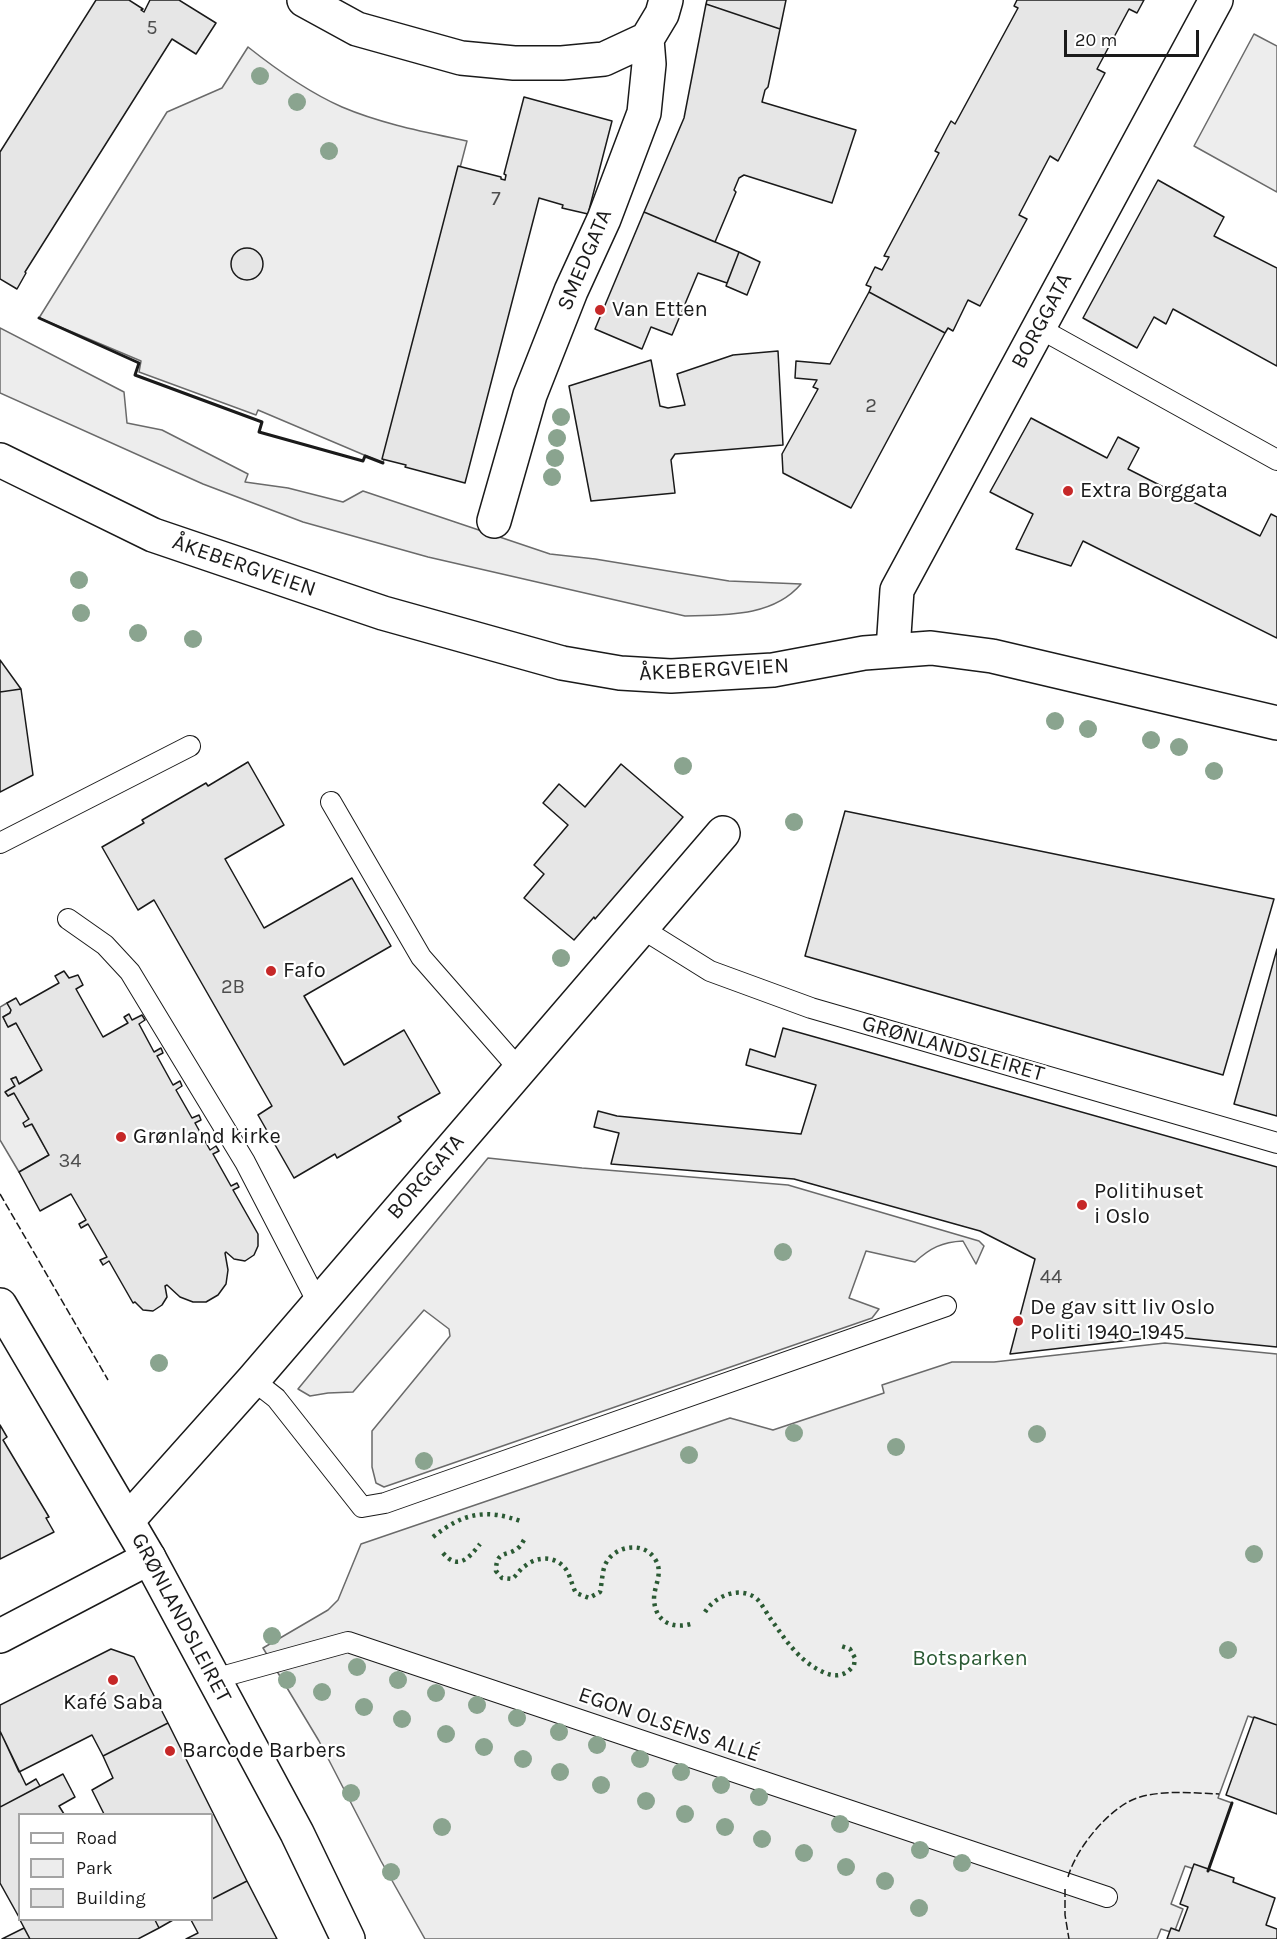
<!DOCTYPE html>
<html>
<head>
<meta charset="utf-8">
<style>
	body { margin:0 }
	#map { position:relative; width:1277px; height:1939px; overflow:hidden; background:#fff; font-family:Karla,sans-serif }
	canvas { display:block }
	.legend { position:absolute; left:18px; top:1813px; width:195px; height:108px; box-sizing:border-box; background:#fff; border:2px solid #a3a3a3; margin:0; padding:8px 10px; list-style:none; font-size:18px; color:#1a1a1a }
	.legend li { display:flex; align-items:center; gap:12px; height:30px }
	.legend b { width:30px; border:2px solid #a3a3a3 }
	.scale { position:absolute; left:1064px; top:30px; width:135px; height:27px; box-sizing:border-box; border:3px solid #1a1a1a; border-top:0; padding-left:8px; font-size:18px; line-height:21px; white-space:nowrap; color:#1a1a1a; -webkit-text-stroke:4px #fff; paint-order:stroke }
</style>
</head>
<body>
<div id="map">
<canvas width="1277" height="1939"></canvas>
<ul class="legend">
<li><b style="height:8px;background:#fff"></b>Road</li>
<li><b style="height:16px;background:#ededed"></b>Park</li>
<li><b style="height:16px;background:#e6e6e6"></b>Building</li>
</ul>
<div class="scale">20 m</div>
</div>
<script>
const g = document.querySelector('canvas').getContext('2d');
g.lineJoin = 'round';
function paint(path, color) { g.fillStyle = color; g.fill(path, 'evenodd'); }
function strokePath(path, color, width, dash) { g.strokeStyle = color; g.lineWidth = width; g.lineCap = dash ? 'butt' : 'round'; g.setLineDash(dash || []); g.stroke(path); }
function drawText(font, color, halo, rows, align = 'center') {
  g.font = font + ' Karla,sans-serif'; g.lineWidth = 4.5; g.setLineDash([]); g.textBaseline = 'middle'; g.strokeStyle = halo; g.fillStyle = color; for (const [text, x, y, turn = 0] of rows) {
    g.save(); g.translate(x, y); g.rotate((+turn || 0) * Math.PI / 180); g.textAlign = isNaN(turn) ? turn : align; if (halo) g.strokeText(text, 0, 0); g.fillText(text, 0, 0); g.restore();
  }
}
const green = new Path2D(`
	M1254,34L1277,46V192L1194,146Z
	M248,47C277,70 308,92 342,107C382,124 425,132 467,141L383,463L258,410L256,415L139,372L141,361L39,318L167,112L222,88Z
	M0,328L124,392L127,423L162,430L248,474L245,482L288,488L343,502L363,491L550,554L595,559L729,581L801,584C773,617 725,615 685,616L428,557L303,522L203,484L0,393Z
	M7,1003L11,1010L10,1013L3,1017L8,1027L16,1023L42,1070L19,1084L16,1077L11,1079L15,1086L6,1092L8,1096L14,1093L49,1155L19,1172L0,1140V1007Z
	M488,1158L582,1168L788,1185L979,1241L984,1246L976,1264L963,1241C942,1242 930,1248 915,1262L866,1251L849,1298L879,1309L872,1318L384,1487L376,1483L372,1467V1431L450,1336L449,1329L424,1310L353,1392L328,1393L310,1396L298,1389Z
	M1165,1343L1277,1354V1726L1248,1716L1218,1798L1232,1803L1207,1873L1185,1866L1171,1904L1183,1909L1174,1933L1161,1929L1157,1939H425L381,1861L319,1741L263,1648L328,1610L338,1600L361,1544L730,1418L773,1430L884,1393L882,1385L952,1362H994Z`);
paint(green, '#ededed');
strokePath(green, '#6a6a6a', 1.5);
const building = new Path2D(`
	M96,0H129L143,9L141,10L144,12L150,0H179L216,23L196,54L172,39L25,272L26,273L17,289L0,279V152Z
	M707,0H786L780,29L706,4Z
	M1017,0H1144L1137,13L1129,9L1097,69L1105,73L1058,161L1050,156L1019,215L1027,219L980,306L968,300L953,331L948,328L945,333L869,292L871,287L866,285L875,267L882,270L889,257L884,256L939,153L935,151L951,121L955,124L1018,8L1014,6Z
	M706,4L780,29L768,87L765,90L762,102L856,130L832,203L744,175L739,178L734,190L736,192L715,242L644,212L684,118Z
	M524,97L612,121L588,214L562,208L563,205L539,198L465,483L405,467L406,465L382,459L458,166L501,177V179L505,180L506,175L504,174Z
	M1158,180L1224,217L1214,236L1277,268V366L1173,309L1166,324L1154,317L1137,348L1083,318Z
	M644,212L739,252L727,283L698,273L672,335L651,327L642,349L595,329Z
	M231 264a16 16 0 1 1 32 0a16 16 0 1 1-32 0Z
	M739,252L760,262L747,295L726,286Z
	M869,292L945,333L851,508L783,473L782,454L818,389L813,387L817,380L795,378L796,361L830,364Z
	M778,351L783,445L675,454L671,460L675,493L591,501L569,386L651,360L660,406L668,408L685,405L677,374L733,355Z
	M1031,418L1107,458L1118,437L1139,448L1128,469L1260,536L1271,514L1277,517V638L1083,541L1071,566L1016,549L1033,514L990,492Z
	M0,660L21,689L0,692Z
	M21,689L33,775L0,792V692Z
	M248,762L284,825L225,859L264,928L352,878L391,946L304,996L344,1065L404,1030L440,1093L398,1117L401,1121L337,1158L335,1154L294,1178L258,1115L272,1106L154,900L138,910L102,847L144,823L142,820L206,783L208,786Z
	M621,764L683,817L595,919L594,917L574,940L524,898L544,874L534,865L568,825L543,803L559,784L585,807Z
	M845,811L1274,899L1223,1075L805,956Z
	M1277,949V1116L1234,1104Z
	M64,971L69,978L78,975L83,985L76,989L103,1037L128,1023L124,1017L129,1014L132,1020L142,1015L145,1020L139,1024L154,1052L161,1048L163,1053L157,1056L173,1085L180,1081L182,1086L176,1090L192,1118L199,1115L201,1120L195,1123L210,1150L216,1146L219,1151L213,1154L231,1186L237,1183L239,1187L233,1190L258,1234V1246L254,1255L245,1261L234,1259L226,1252L225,1253L228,1270L226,1284L218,1295L206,1302H193L180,1297L167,1285L165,1286L167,1297L162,1305L153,1311L143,1310L135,1302L133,1303L109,1261L103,1265L100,1260L107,1257L88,1224L81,1228L79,1224L86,1220L71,1194L40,1211L19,1172L49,1155L32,1124L25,1127L23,1123L29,1119L14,1093L8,1096L5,1092L15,1086L11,1079L16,1077L19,1084L42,1070L16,1023L8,1027L3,1017L10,1013L11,1010L7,1003L16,998L20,1005L59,983L55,976Z
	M783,1028L1277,1167V1347L1166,1336L1010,1354L1035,1259L980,1231L794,1179L611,1164L619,1133L594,1127L598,1111L617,1116L801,1134L816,1085L746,1065L750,1049L775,1057Z
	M0,1425L7,1437L3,1440L49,1517L46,1518L54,1532L0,1559Z
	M111,1649L134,1657L168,1723L103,1756L92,1735L19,1772L0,1731V1705Z
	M1254,1717L1277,1725V1814L1226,1795Z
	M168,1723L247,1881L212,1899V1814H104L92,1790L113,1778L103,1756Z
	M0,1731L26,1785L36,1779L40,1786L0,1807Z
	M63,1774L75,1797L59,1806L64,1814H20V1919L0,1883V1807Z
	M1194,1864L1234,1878L1233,1882L1275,1898L1266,1925L1277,1929V1939H1167L1171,1928L1179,1931L1188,1907L1180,1904Z
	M247,1881L277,1939H186L198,1933L191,1920H212V1899Z
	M20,1920H155L159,1928L138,1939H30Z
	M155,1920H173L159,1928Z
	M24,1928L30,1939H2Z`);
paint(building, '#e6e6e6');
strokePath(building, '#1a1a1a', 1.5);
const lane = new Path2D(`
	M1039,328L1277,460
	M331,802L421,957L519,1069
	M0,843L190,746
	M68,919L105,945L130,972L245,1162L318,1303
	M641,928L710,971L811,1008L1277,1143
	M253,1380L276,1398L362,1507L385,1503L419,1491L946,1306
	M214,1679L348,1642L1107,1897`);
const street = new Path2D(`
	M304,0L357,29L461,58L514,63H562L604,59L647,39
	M494,521L530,395L571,291L604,219L644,113L649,64L647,39L662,14L666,0
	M893,650L897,590L1216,0
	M128,1520L253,1380L723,833
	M0,1636L149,1558`);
const secondary = new Path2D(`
	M0,460L153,535L383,613L562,663L620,673L671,676L773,670L864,653L931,648L992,656L1277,723
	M0,1305L149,1558L297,1833L348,1939`);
strokePath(lane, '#1a1a1a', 22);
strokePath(street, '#1a1a1a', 36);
strokePath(secondary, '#1a1a1a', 36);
strokePath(lane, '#fff', 20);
strokePath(street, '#fff', 33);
strokePath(secondary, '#fff', 33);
strokePath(new Path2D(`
	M433,1537C463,1513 486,1508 523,1522
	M524,1540C522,1543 521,1546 518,1548C508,1557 496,1549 496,1571L502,1578L512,1579C517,1575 520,1569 525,1566C538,1555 558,1556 567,1571C571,1578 572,1586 576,1593L589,1598L600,1592C602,1583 602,1573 605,1565C613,1546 643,1540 655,1559C664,1573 654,1585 654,1599C655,1623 674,1630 694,1623
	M443,1553C458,1571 469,1558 480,1544
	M705,1612C715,1596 740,1585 757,1599C762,1604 766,1612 770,1618C785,1639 798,1660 821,1671C834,1678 845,1677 854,1665L855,1658L850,1649L838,1645`), '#2b5a34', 4.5, [3, 4.5]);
strokePath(new Path2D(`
	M0,1194L108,1380
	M1068,1877C1076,1848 1111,1805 1140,1797C1165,1790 1194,1793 1219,1794
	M1065,1889V1915L1069,1939`), '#1a1a1a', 1.5, [8, 3]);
strokePath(new Path2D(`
	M39,318L139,363L135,375L262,422L259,432L363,461L365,456L383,463
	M1208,1871L1232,1803`), '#1a1a1a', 3);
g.fillStyle = '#8aa48f';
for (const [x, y] of [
	[260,76],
	[297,102],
	[329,151],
	[561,417],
	[557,438],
	[555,458],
	[552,477],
	[79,580],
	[81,613],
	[138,633],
	[193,639],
	[1055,721],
	[1088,729],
	[1151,740],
	[1179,747],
	[683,766],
	[1214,771],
	[794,822],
	[561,958],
	[783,1252],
	[159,1363],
	[794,1433],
	[1037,1434],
	[896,1447],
	[689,1455],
	[424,1461],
	[1254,1554],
	[272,1636],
	[1228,1650],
	[357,1667],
	[287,1680],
	[398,1680],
	[322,1692],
	[436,1693],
	[477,1705],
	[364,1707],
	[517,1718],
	[402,1719],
	[559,1732],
	[446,1734],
	[597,1745],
	[484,1747],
	[523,1759],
	[640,1759],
	[560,1772],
	[681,1772],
	[601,1785],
	[721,1785],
	[351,1793],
	[759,1797],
	[646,1801],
	[685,1814],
	[840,1824],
	[442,1827],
	[725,1827],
	[762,1839],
	[920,1850],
	[804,1853],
	[962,1863],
	[846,1867],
	[391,1872],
	[885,1881],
	[919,1908]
]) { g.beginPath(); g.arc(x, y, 9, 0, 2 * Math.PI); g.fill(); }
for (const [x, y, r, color] of [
	[600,310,6,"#c62828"],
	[1068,491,6,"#c62828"],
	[271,971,6,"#c62828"],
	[121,1137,6,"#c62828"],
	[1082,1205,6,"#c62828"],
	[1018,1321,6,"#c62828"],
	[113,1680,6,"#c62828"],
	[170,1751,6,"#c62828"]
]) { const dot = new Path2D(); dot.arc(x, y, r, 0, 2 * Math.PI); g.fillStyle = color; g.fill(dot); strokePath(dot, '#fff', 2); }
drawText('20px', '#4d4d4d', null, [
	["5",152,28],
	["7",496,199],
	["2",871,406],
	["2B",233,987],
	["34",70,1161],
	["44",1051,1277]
]);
drawText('22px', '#1a1a1a', '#fff', [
	["SMEDGATA",585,260,-67],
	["BORGGATA",1042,321,-62],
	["ÅKEBERGVEIEN",244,566,19],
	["ÅKEBERGVEIEN",714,670,-3],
	["GRØNLANDSLEIRET",953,1049,16],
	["BORGGATA",426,1177,-49],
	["GRØNLANDSLEIRET",181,1618,62],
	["EGON OLSENS ALLÉ",669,1725,19]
]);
drawText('22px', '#1a1a1a', '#fff', [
	["Van Etten",612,310],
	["Extra Borggata",1080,491],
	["Fafo",283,971],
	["Grønland kirke",133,1137],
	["Politihuset",1094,1192],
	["i Oslo",1094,1217],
	["De gav sitt liv Oslo",1030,1308],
	["Politi 1940-1945",1030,1333],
	["Kafé Saba",113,1703,"center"],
	["Barcode Barbers",182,1751]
], 'left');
drawText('22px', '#2b5a34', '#fff', [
	["Botsparken",970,1659]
]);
</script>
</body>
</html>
